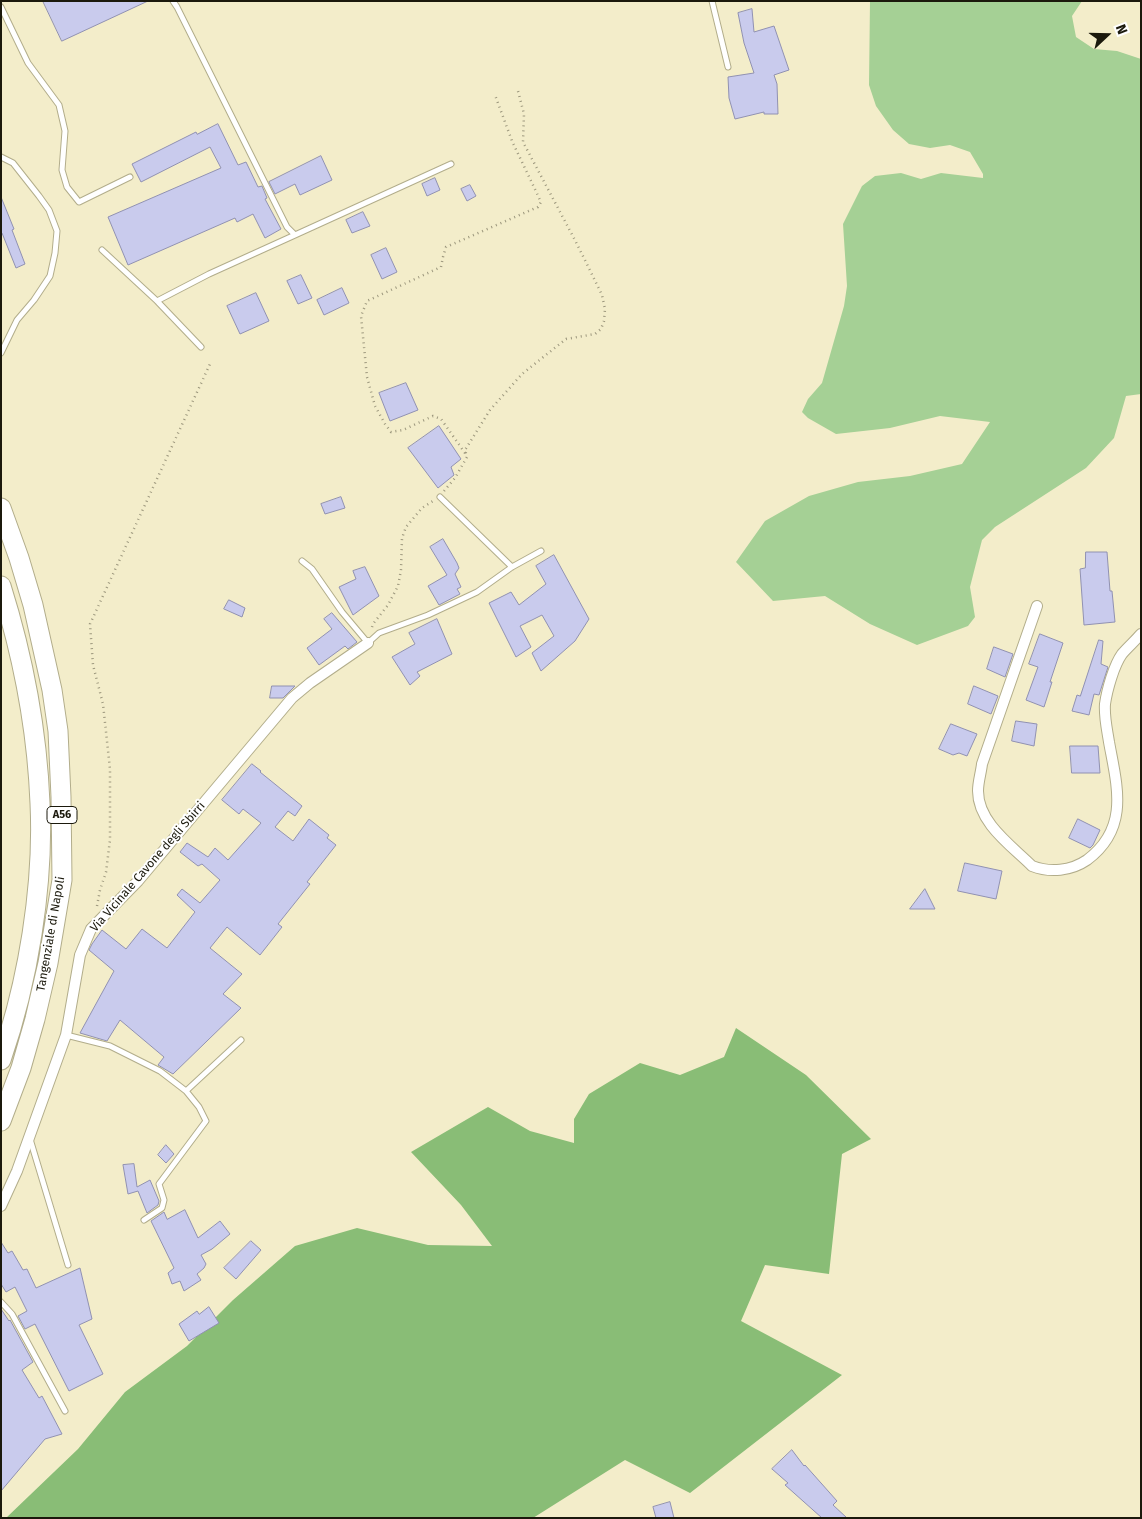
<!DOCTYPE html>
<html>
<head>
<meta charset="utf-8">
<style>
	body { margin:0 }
	#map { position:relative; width:1142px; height:1519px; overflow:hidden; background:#f3edca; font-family:"Fira Sans",sans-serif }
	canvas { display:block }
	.frame { position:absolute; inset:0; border:2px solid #1b190c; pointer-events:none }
	.north { position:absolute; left:1082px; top:10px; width:50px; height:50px; -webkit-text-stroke:4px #fff; paint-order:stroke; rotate:69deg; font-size:14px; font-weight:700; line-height:20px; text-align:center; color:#1b190c }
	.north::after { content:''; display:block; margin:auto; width:18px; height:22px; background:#1b190c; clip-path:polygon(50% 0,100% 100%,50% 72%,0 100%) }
</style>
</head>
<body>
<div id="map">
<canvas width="1142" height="1519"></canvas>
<div class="frame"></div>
<div class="north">N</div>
</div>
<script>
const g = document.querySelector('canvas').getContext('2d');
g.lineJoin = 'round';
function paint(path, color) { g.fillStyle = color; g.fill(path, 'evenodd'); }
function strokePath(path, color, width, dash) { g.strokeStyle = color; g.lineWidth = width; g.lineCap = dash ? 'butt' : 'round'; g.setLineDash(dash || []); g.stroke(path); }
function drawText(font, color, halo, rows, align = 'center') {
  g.font = font + ' "Fira Sans",sans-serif'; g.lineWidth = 4; g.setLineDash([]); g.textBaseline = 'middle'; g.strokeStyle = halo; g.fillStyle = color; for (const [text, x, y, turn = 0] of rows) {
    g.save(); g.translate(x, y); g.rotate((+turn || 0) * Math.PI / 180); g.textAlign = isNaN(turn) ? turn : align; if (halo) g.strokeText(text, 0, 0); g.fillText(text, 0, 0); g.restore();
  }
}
paint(new Path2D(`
	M870,1H1082L1072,16L1076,37L1094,49L1117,51L1141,59V394L1126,396L1114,438L1086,468L995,527L982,540L970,587L975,617L968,626L917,645L870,624L825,596L773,601L736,562L765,521L809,496L858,482L910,476L962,464L990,422L940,416L890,428L836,434L808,418L802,412L808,399L822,383L844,306L847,286L843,224L862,186L875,176L901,173L921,179L941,173L983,178V174L970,152L950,145L930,148L909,144L893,130L876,106L869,85Z`), '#a5d095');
paint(new Path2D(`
	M736,1028L806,1075L871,1139L842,1154L829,1274L765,1265L741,1321L842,1375L690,1493L625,1460L533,1518H6L78,1449L125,1392L187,1346L233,1300L295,1246L357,1228L428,1245L492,1246L461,1205L411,1152L488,1107L530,1131L574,1143V1119L589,1094L640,1063L680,1075L724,1057Z`), '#89bd76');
const building = new Path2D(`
	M43,1H148L62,41Z
	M752,9L754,32L774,26L789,70L774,75L777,84L778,114H764V112L735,119L729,98L728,77L754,73L744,43L738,13Z
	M218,124L238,165L246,162L258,187L262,186L267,198L265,199L281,229L265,238L253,214L237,222L235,218L128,265L108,217L221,168L210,147L141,182L132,164L196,132L197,134Z
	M321,156L332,180L300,195L295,184L275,194L269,182Z
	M435,178L440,190L427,196L422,184Z
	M470,185L476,196L467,201L461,189Z
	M1,197L14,229L12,230L25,264L16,268L2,233L1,234Z
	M363,212L370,226L352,233L346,220Z
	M386,248L397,272L382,279L371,255Z
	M301,275L312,298L298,304L287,281Z
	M342,288L349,303L324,315L317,300Z
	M256,293L269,321L240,334L227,306Z
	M406,383L418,410L390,421L379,393Z
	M439,426L461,459L451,467L454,475L438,488L408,448Z
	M341,497L345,508L325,514L321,504Z
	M443,539L457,563L459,568L455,574L461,587L457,589L460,594L439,605L428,586L447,575L430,547Z
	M1086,552H1107L1110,591H1112L1115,622L1084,625L1080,569L1085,568Z
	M554,555L589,619L575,641L541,671L532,653L554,636L542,615L520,626L531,647L516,657L489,603L511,592L519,605L546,584L536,566Z
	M365,567L379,596L353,615L339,587L356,579L353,571Z
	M229,600L245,608L242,617L224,609Z
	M332,613L357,642L348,649L345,646L319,665L307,648L332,629L324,619Z
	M437,619L452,654L417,672L420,676L410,685L392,657L415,644L409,633Z
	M1040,634L1063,643L1050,682H1052L1044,707L1026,700L1038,667L1029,664Z
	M1099,640L1103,641L1101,664L1108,667L1099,695L1094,694L1089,715L1072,711L1077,695L1080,696Z
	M994,647L1013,654L1005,677L987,669Z
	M272,686H295L283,698H270Z
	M974,686L998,696L991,714L968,704Z
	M1016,721L1037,724L1034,746L1012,741Z
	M951,724L977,734L967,756L959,753L953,755L939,749Z
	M1070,746H1098L1100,773H1072Z
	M252,764L261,771L260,772L302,806L295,816L288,811L275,827L293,841L309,819L329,835L327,838L336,845L307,882L310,884L278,924L282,927L260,955L227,927L210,948L242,974L223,994L241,1008L173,1074L158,1065L164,1057L120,1020L107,1041L80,1033L114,971L89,950L92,944L102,930L126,949L142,929L167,948L195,912L177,895L182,889L200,903L220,880L202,864L198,866L180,852L187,843L208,857L215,848L228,860L261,823L243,809L239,814L222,800Z
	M1078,819L1100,830L1093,845L1090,848L1069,838Z
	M965,863L1002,871L996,899L958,891Z
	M925,889L935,909H910Z
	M166,1145L174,1154L166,1163L158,1155Z
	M134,1164L137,1187L150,1180L159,1201L158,1205L147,1213L138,1191L128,1194L123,1165Z
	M185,1210L198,1238L220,1221L230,1234L212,1249L201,1255L206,1264L204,1268L197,1274L201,1280L184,1291L180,1281L172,1284L168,1273L174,1268L151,1221L164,1212L167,1219Z
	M251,1241L261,1250L236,1279L224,1268Z
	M1,1242L8,1253L12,1251L23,1270L27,1269L36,1288L80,1268L92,1319L79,1325L103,1374L69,1391L35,1324L25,1329L18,1316L27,1311L15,1287L6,1292L1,1284Z
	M209,1307L219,1323L189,1341L179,1324L197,1311L199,1314Z
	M1,1309L9,1321L10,1320L33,1362L22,1370L39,1398L42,1396L62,1434L45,1439L1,1491Z
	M792,1450L804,1466L805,1465L837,1501L833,1505L847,1518H822L785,1485L788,1483L772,1469Z
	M670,1502L674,1518H656L653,1507Z`);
paint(building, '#c9cbed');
strokePath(building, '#9091b1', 1);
const lane = new Path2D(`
	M173,1L177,7L287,227L295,235L451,164
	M712,1L728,67
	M1,7L28,63L59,105L65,131L62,170L67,187L79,202L130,177
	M1,157L13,163L39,196L49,210L57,231L55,253L50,276L34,300L17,320L1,353
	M102,250L157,301L201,347
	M157,301L209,274L295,235
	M440,497L512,567
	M302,561L312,569L342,612L368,643L379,633L428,615L477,592L512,567L541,551
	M66,1035L110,1046L160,1071L186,1091L199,1107L206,1121L159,1184L164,1200L162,1208L144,1220
	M186,1091L241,1040
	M30,1139L68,1265
	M1,1302L12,1314L65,1411`);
const street = new Path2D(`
	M1037,606L982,764C981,773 978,782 978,791C978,823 1012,846 1032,866C1050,873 1071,871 1087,860C1130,828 1117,786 1109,742C1107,729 1104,717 1105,704C1107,690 1114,665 1122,654C1128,647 1135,641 1141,634
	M1,1206L17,1171L66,1035L80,955L91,929L138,881L292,698L310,683L368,643`);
const highway = new Path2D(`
	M1,508L19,558L33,605L52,690L58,731L61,797L62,880L48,963L35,1019L21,1068L1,1121
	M1,586C23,656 37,729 40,803C44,886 28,982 1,1060`);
strokePath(lane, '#b2ad8b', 7);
strokePath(street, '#b2ad8b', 12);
strokePath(highway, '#b2ad8b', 21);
strokePath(new Path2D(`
	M465,453L441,419L433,416L403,430L391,432L385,424L375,406L367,377L361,316L367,301L441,267L443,257L446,247L538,207L541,202L512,141L495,95
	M444,491L455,478L467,457L465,450L490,410L522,374L566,339L595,334L601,329L604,321L605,309L602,295L577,244L523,142L524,114L518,91
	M372,627L373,624L388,605L398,586L401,570L402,538L406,527L422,508L433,501
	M97,906L100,890L106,872L110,840V769L103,704L93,665L90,624L210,364`), '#9d987e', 2.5, [1, 4]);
strokePath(lane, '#fff', 5);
strokePath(street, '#fff', 10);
strokePath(highway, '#fff', 19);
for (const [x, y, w] of [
	[62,815,30]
]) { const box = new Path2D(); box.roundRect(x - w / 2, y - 8.5, w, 17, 4); g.fillStyle = '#fff'; g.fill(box); strokePath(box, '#1b190c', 1); }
drawText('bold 11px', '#1b190c', null, [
	["A56",62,815]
]);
drawText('12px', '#1b190c', '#fff', [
	["Via Vicinale Cavone degli Sbirri",148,867,-49],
	["Tangenziale di Napoli",51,934,-80]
]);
</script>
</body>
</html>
